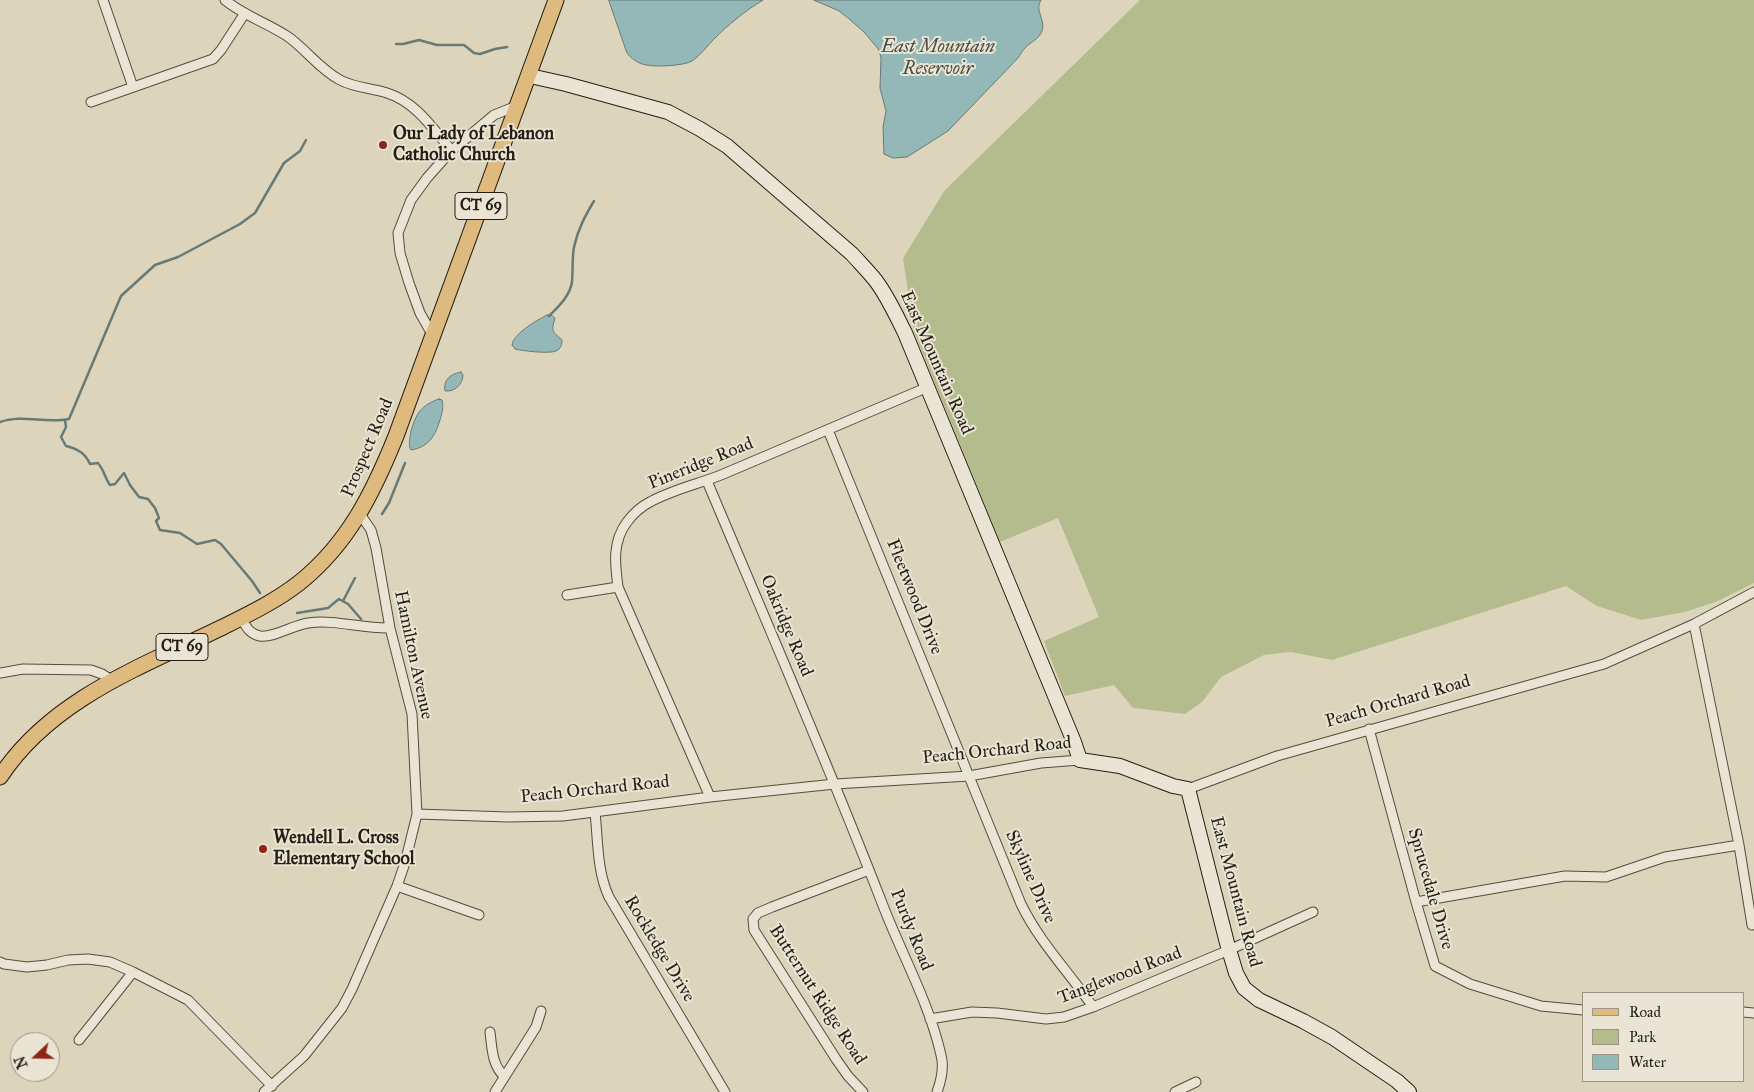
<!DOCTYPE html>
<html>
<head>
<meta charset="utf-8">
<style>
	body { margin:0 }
	#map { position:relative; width:1754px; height:1092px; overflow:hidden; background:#ddd5bb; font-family:"IM FELL Great Primer",serif }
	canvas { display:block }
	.legend { position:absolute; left:1582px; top:992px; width:162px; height:90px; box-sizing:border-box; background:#e9e4d3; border:1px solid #9b9587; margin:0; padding:6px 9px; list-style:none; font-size:15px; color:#261e14 }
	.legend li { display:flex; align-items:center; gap:10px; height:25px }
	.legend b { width:25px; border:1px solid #9b9587 }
	.north { position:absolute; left:10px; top:1032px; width:50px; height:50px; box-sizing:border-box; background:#e9e4d3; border:1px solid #9b9587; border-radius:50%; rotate:249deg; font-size:14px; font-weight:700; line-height:20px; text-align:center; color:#261e14 }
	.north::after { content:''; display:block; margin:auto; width:18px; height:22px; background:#8f2418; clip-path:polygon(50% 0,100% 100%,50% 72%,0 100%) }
</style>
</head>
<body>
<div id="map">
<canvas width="1754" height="1092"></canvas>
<ul class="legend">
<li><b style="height:6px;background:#deba7e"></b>Road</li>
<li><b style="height:14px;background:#b4bc8e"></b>Park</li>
<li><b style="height:14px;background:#94b7b7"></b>Water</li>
</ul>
<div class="north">N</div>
</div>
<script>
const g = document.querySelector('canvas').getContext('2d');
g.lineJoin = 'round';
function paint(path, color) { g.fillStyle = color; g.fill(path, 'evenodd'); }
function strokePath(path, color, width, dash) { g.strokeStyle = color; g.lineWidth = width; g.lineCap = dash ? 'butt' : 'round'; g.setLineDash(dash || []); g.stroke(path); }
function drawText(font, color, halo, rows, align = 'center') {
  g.font = font + ' "IM FELL Great Primer",serif'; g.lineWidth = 4; g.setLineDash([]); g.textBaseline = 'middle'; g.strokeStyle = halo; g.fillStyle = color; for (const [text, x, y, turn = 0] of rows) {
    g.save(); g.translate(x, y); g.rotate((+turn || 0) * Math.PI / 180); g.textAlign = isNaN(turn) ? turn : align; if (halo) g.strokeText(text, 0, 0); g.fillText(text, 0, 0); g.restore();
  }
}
paint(new Path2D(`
	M1140,0H1754V583L1718,601L1685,612L1641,620L1597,606L1566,586L1332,660L1291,652L1264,655L1221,677L1202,702L1185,714L1133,708L1114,685L1065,696L1044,641L1099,617L1058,518L1000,542L914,332L903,258L945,190Z`), '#b4bc8e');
const water = new Path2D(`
	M609,0H763C745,11 729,24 714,39C707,46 701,55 692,61C683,66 656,67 646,65C639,64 630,58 627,53Z
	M814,0H1041C1034,10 1046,20 1042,31C1039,39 1031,42 1025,48C1022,51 1020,55 1018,58L948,131L907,157L893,158L884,154L883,127L886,111L880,88L881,58L879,50L864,32L848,18L839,11Z
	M547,315H551L555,318C551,332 552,331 562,340C562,344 561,349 556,351C549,354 523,351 515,349L512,345C513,334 537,320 547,315Z
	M461,372L463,375C463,384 455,392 445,391C443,379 451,374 461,372Z
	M439,399L442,400C444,407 442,413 440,420C435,436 429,447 411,450C408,445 410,438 411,431C416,414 421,405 439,399Z`);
paint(water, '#94b7b7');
strokePath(water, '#687a76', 1);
strokePath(new Path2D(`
	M396,44H403L419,40L437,45H464L474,53L480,54L495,49L507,47
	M549,316C558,307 570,296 572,282C573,270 572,258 574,247C578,229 585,216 594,201
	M65,420L66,427L61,437L66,446C78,449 85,453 90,464L98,463C104,470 105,478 110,485L115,484L124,473L130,485L139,497L148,499L155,508L159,518L156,521L160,530L180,533L197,544L215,540L221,544L252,581L260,593
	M0,422C22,414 46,424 69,419L121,296L155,265L178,257L240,224L255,213L284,163L300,151L306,140
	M382,514L389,503L405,463
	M343,601L355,578
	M297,613L328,608L339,599L348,604L361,619`), '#687a76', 2.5);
const street = new Path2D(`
	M103,0L133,87
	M225,0C243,15 267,23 287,36C306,49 319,69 340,80C355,88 372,88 387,93C416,102 433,129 452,151
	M91,102L213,59L221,50L245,13
	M433,336L420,313L409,283L400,253L398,233L411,200L427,178L450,152L494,115L519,105
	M828,430L1021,904C1040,943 1069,972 1093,1007
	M707,481C766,621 827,761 882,903C901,953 929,1002 941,1055C944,1066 941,1081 937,1092
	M567,595L618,587
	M241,618C246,626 249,634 260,636C274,638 293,625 308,623C335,619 363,629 390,628
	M1694,624L1739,845L1752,925
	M0,673L23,669L91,670L102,674L113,681
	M1369,729L1416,902L1435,966L1470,984L1541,1006L1583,1010
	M1188,789L1277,756L1604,664L1694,624L1754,592
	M710,797L618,587C615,564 612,542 627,522C633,514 642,506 650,502C672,490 698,484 721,475C790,446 859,416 928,387
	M595,812C598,840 597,872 609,897L725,1092
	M417,814L508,817L563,816L710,797L835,784L969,776L1041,763L1080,760
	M397,886L479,915
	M1416,902L1565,876L1606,877L1665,857L1739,845
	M0,962L4,964L27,967L47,965L68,960L88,959L110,962L133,972L188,1000L272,1086
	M1743,1012L1754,1013
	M930,1019L972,1012L997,1013L1046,1019L1064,1017L1093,1007L1229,950L1313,912
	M490,1032C492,1048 492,1065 504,1076
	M79,1040L133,972
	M264,1092L304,1056L342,1008L352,989L397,886L405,863L417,814L412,714L390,628L376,548L371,530L360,514
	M495,1092L536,1027L541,1011
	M863,1092L848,1076L836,1059L754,930L753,919L758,913L772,907L869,870
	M1175,1092L1196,1082`);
const secondary = new Path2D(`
	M530,76L566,84L668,112L700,129L727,146L852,254C860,263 869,272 876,281C888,297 896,315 905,333L1074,742L1080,760L1120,766L1173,786L1188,789L1227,943L1236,973L1244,988L1259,1000L1303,1021L1332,1037L1397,1081L1409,1092`);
const primary = new Path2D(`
	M0,777C51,699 143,666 223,627C249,614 276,601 299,583C348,544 373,493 396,436L556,0`);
strokePath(street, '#544c3e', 11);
strokePath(secondary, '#261e14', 16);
strokePath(primary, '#261e14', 17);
strokePath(street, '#e9e4d3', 9);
strokePath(secondary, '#e9e4d3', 14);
strokePath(primary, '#deba7e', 15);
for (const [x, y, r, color] of [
	[383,145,5,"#8f2418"],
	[263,849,5,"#8f2418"]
]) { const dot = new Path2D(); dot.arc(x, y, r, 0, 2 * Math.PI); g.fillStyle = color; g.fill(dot); strokePath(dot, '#e9e4d3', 2); }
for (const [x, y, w] of [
	[481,206,52],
	[182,647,52]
]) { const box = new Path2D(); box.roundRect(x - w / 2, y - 13.5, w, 27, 4); g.fillStyle = '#e9e4d3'; g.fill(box); strokePath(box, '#261e14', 1); }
drawText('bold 16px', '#261e14', null, [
	["CT 69",481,206],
	["CT 69",182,647]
]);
drawText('bold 18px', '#261e14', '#e9e4d3', [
	["Our Lady of Lebanon",393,135],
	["Catholic Church",393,156],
	["Wendell L. Cross",273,839],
	["Elementary School",273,860]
], 'left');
drawText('18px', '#261e14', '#e9e4d3', [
	["East Mountain Road",936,363,66],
	["Prospect Road",368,448,-67],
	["Pineridge Road",701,464,-22],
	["Fleetwood Drive",914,597,68],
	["Oakridge Road",786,626,67],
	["Hamilton Avenue",413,655,78],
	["Peach Orchard Road",1398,702,-16],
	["Peach Orchard Road",997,751,-6],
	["Peach Orchard Road",595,790,-6],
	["Skyline Drive",1030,877,66],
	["Sprucedale Drive",1430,889,74],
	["East Mountain Road",1235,892,75],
	["Purdy Road",911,930,68],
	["Rockledge Drive",659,949,59],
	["Tanglewood Road",1120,976,-21],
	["Butternut Ridge Road",817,995,57]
]);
drawText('italic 19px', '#474c45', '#e9e4d3', [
	["East Mountain",938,47],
	["Reservoir",938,69]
]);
</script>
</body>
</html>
